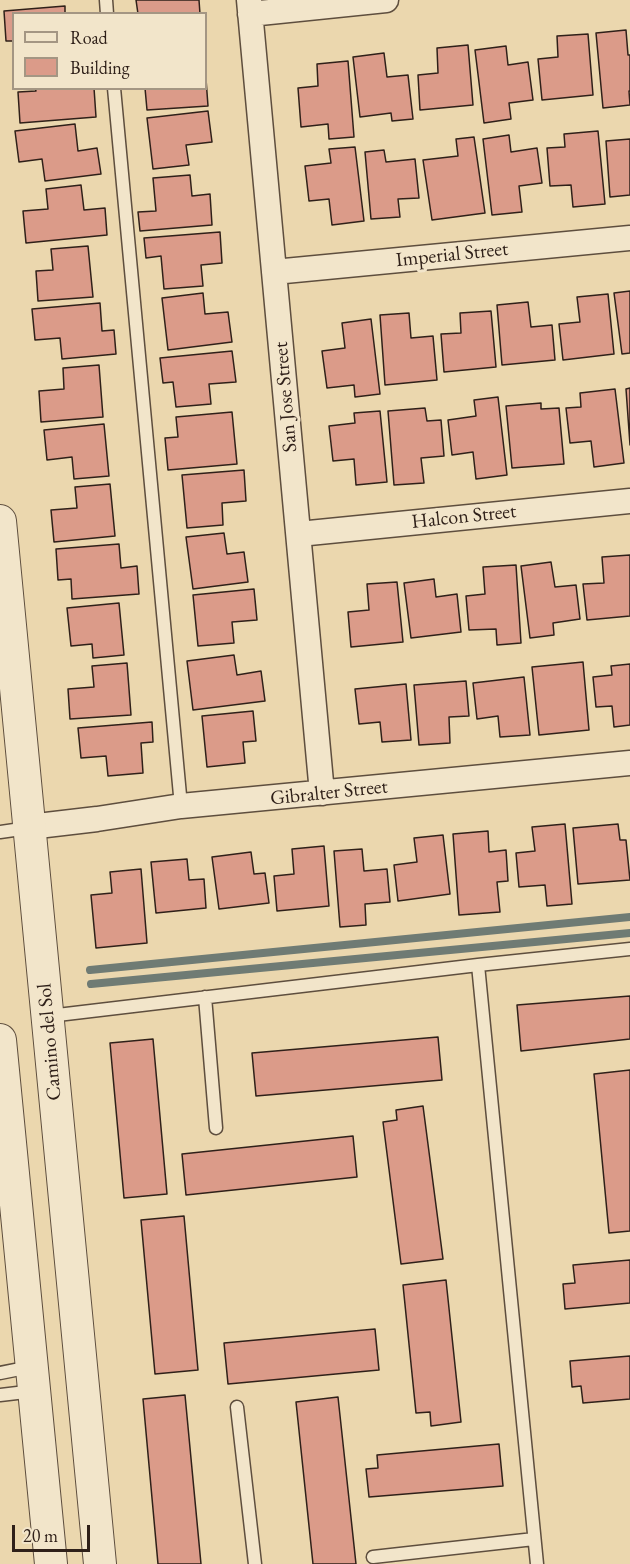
<!DOCTYPE html>
<html>
<head>
<meta charset="utf-8">
<style>
	body { margin:0 }
	#map { position:relative; width:630px; height:1564px; overflow:hidden; background:#ebd7ae; font-family:"EB Garamond",serif }
	canvas { display:block }
	.legend { position:absolute; left:12px; top:12px; width:195px; height:78px; box-sizing:border-box; background:#f2e5ca; border:2px solid #a49683; margin:0; padding:8px 10px; list-style:none; font-size:18px; color:#2f2019 }
	.legend li { display:flex; align-items:center; gap:12px; height:30px }
	.legend b { width:30px; border:2px solid #a49683 }
	.scale { position:absolute; left:12px; top:1525px; width:78px; height:27px; box-sizing:border-box; border:3px solid #2f2019; border-top:0; padding-left:8px; font-size:18px; line-height:21px; white-space:nowrap; color:#2f2019; -webkit-text-stroke:4px #f2e5ca; paint-order:stroke }
</style>
</head>
<body>
<div id="map">
<canvas width="630" height="1564"></canvas>
<ul class="legend">
<li><b style="height:8px;background:#f2e5ca"></b>Road</li>
<li><b style="height:16px;background:#db9b89"></b>Building</li>
</ul>
<div class="scale">20 m</div>
</div>
<script>
const g = document.querySelector('canvas').getContext('2d');
g.lineJoin = 'round';
function strokePath(path, color, width, dash) { g.strokeStyle = color; g.lineWidth = width; g.lineCap = dash ? 'butt' : 'round'; g.setLineDash(dash || []); g.stroke(path); }
function paint(path, color) { g.fillStyle = color; g.fill(path, 'evenodd'); }
function drawText(font, color, halo, rows, align = 'center') {
  g.font = font + ' "EB Garamond",serif'; g.lineWidth = 6; g.setLineDash([]); g.textBaseline = 'middle'; g.strokeStyle = halo; g.fillStyle = color; for (const [text, x, y, turn = 0] of rows) {
    g.save(); g.translate(x, y); g.rotate((+turn || 0) * Math.PI / 180); g.textAlign = isNaN(turn) ? turn : align; if (halo) g.strokeText(text, 0, 0); g.fillText(text, 0, 0); g.restore();
  }
}
strokePath(new Path2D(`
	M90,970L630,917
	M91,984L630,933`), '#6f7b74', 8);
const building = new Path2D(`
	M136,0H199L200,14H138Z
	M65,6V14H14V41H6L4,11Z
	M626,30L628,55H630V91H629L630,105L603,108L596,33Z
	M588,34L593,95L542,100L538,59L558,57L557,36Z
	M468,45L473,105L420,110L418,75L438,73L437,48Z
	M506,46L508,65L528,62L533,100L509,103L511,119L484,123L475,50Z
	M384,53L387,77L408,75L413,119L392,121L391,113L360,117L353,57Z
	M348,61L354,137L329,139L328,124L301,127L298,88L318,86L317,64Z
	M206,79L208,106L147,110L145,88H206Z
	M35,88H94L96,117L20,123L18,92L36,91Z
	M208,111L212,142L186,145L189,165L153,169L147,118Z
	M75,124L78,151L97,148L101,174L45,181L42,159L19,162L15,131Z
	M598,131L605,204L573,207L571,185L550,186L547,148L565,147L564,134Z
	M509,135L511,152L537,148L542,183L519,186L522,212L492,215L483,139Z
	M474,137L485,213L432,220L423,160L458,156L456,139Z
	M630,139V195L610,197L606,141Z
	M355,147L364,221L332,225L329,199L309,201L305,166L331,163L329,149Z
	M384,150L386,162L415,159L419,198L398,199L400,217L371,219L365,152Z
	M190,175L192,196L210,194L212,225L140,231L138,212L156,211L153,178Z
	M81,185L84,210L105,208L107,235L26,243L23,211L48,209L46,189Z
	M220,232L222,263L201,265L203,286L164,289L161,256L146,258L144,238Z
	M88,246L93,297L38,301L36,271L53,270L51,249Z
	M630,291V353L622,354L614,293Z
	M203,293L205,314L228,312L232,342L168,350L162,298Z
	M608,294L614,354L563,360L559,324L580,322L577,297Z
	M528,302L531,327L552,325L555,360L502,365L497,305Z
	M100,303L102,331L114,330L116,354L62,359L60,338L35,340L32,309Z
	M491,311L496,367L444,372L441,334L461,333L460,313Z
	M409,313L411,338L433,336L437,380L385,385L380,315Z
	M371,319L380,394L355,397L354,385L327,388L322,351L345,348L342,323Z
	M232,351L236,382L209,384L211,404L176,407L173,382L163,383L160,358Z
	M99,365L103,417L41,422L39,391L64,389L63,368Z
	M630,388V445L626,389Z
	M615,389L624,463L594,467L591,441L570,443L566,408L581,407L580,393Z
	M498,397L507,475L476,479L473,452L452,455L448,420L476,416L474,400Z
	M541,403V409L559,408L564,464L512,468L506,406Z
	M425,408L427,421L441,420L444,456L421,458L424,483L394,485L388,411Z
	M380,411L387,482L356,485L354,459L333,461L329,426L355,423L354,413Z
	M232,412L237,464L168,470L165,438L178,437L176,417Z
	M104,424L109,476L74,479L72,457L47,460L44,430Z
	M244,470L246,501L222,503L223,525L187,528L182,475Z
	M110,484L115,536L54,542L51,510L77,508L75,487Z
	M224,533L227,554L244,552L248,582L193,589L186,537Z
	M119,544L121,568L137,566L139,594L72,599L71,579L58,580L56,549Z
	M630,555V616L587,620L583,584L604,583L602,557Z
	M551,562L555,587L576,585L580,619L553,623L554,635L530,638L521,566Z
	M516,565L521,643L497,645L496,629L469,630L466,596L485,594L483,567Z
	M434,579L436,597L457,594L461,632L411,638L404,583Z
	M397,582L403,642L351,647L348,612L369,610L367,584Z
	M254,589L257,620L232,622L234,643L198,646L193,595Z
	M119,603L124,655L93,658L92,644L71,646L67,608Z
	M234,655L237,675L261,671L265,701L193,710L187,661Z
	M583,662L589,730L539,735L532,667Z
	M127,663L131,715L70,719L68,689L94,687L92,666Z
	M630,664V725L614,727L612,706L596,707L593,677L612,675L611,666Z
	M524,677L530,735L500,737L498,716L477,719L473,683Z
	M466,681L469,716L449,717L450,743L419,745L414,685Z
	M406,684L411,740L382,742L380,722L359,724L355,689Z
	M253,711L256,741L243,742L245,763L207,767L202,716Z
	M152,722L153,742L141,743L143,773L108,776L106,756L81,758L78,728Z
	M565,824L572,904L547,906L545,885L519,887L516,853L535,851L532,827Z
	M618,824L620,840H626L630,880L578,884L573,828Z
	M488,831L489,852L506,850L508,881L497,882L500,912L459,915L453,834Z
	M443,835L450,894L398,901L394,865L417,862L414,838Z
	M324,846L329,906L277,911L274,876L294,874L292,849Z
	M362,849L364,871L387,869L390,902L365,904L366,925L340,927L334,851Z
	M251,852L254,874L265,873L269,903L219,909L212,857Z
	M187,859L189,880L204,879L206,908L156,913L151,862Z
	M141,869L147,943L96,948L91,895L112,893L110,872Z
	M630,996V1039L521,1051L517,1005Z
	M438,1037L442,1080L256,1096L252,1053Z
	M153,1039L167,1194L124,1198L110,1043Z
	M630,1070V1231L609,1233L594,1074Z
	M423,1106L443,1259L401,1264L383,1122L397,1120L396,1110Z
	M353,1136L357,1177L186,1195L182,1154Z
	M184,1216L198,1370L155,1374L141,1220Z
	M630,1260V1303L565,1309L563,1284L575,1283L573,1265Z
	M446,1280L461,1422L431,1426L430,1412L416,1413L403,1285Z
	M375,1329L379,1370L228,1384L224,1343Z
	M630,1356V1399L583,1403L581,1386L572,1387L570,1361Z
	M185,1395L201,1564H158L143,1399Z
	M338,1397L356,1564H313L296,1402Z
	M499,1444L503,1486L369,1497L366,1469L378,1468L377,1455Z`);
paint(building, '#db9b89');
strokePath(building, '#2f2019', 1.5);
const service = new Path2D(`
	M106,0L107,14
	M114,88L181,806
	M0,832L28,828
	M478,965L537,1564
	M205,997L216,1128
	M49,1016L478,965L630,949
	M0,1373L30,1367
	M0,1395L34,1391
	M237,1407L255,1564
	M373,1557L534,1539`);
const minor = new Path2D(`
	M249,0L322,793
	M250,14L386,0
	M274,272L630,238
	M299,534L630,501
	M29,827L97,819L181,806L630,763`);
const tertiary = new Path2D(`
	M0,521L100,1564
	M0,1040L51,1564`);
strokePath(service, '#5e4e3e', 15);
strokePath(minor, '#5e4e3e', 27);
strokePath(tertiary, '#5e4e3e', 34);
strokePath(service, '#f2e5ca', 12);
strokePath(minor, '#f2e5ca', 24);
strokePath(tertiary, '#f2e5ca', 32);
drawText('20px', '#2f2019', '#f2e5ca', [
	["Imperial Street",452,255,-6],
	["San Jose Street",286,397,-95],
	["Halcon Street",464,517,-6],
	["Gibralter Street",329,793,-6],
	["Camino del Sol",50,1042,-95]
]);
</script>
</body>
</html>
